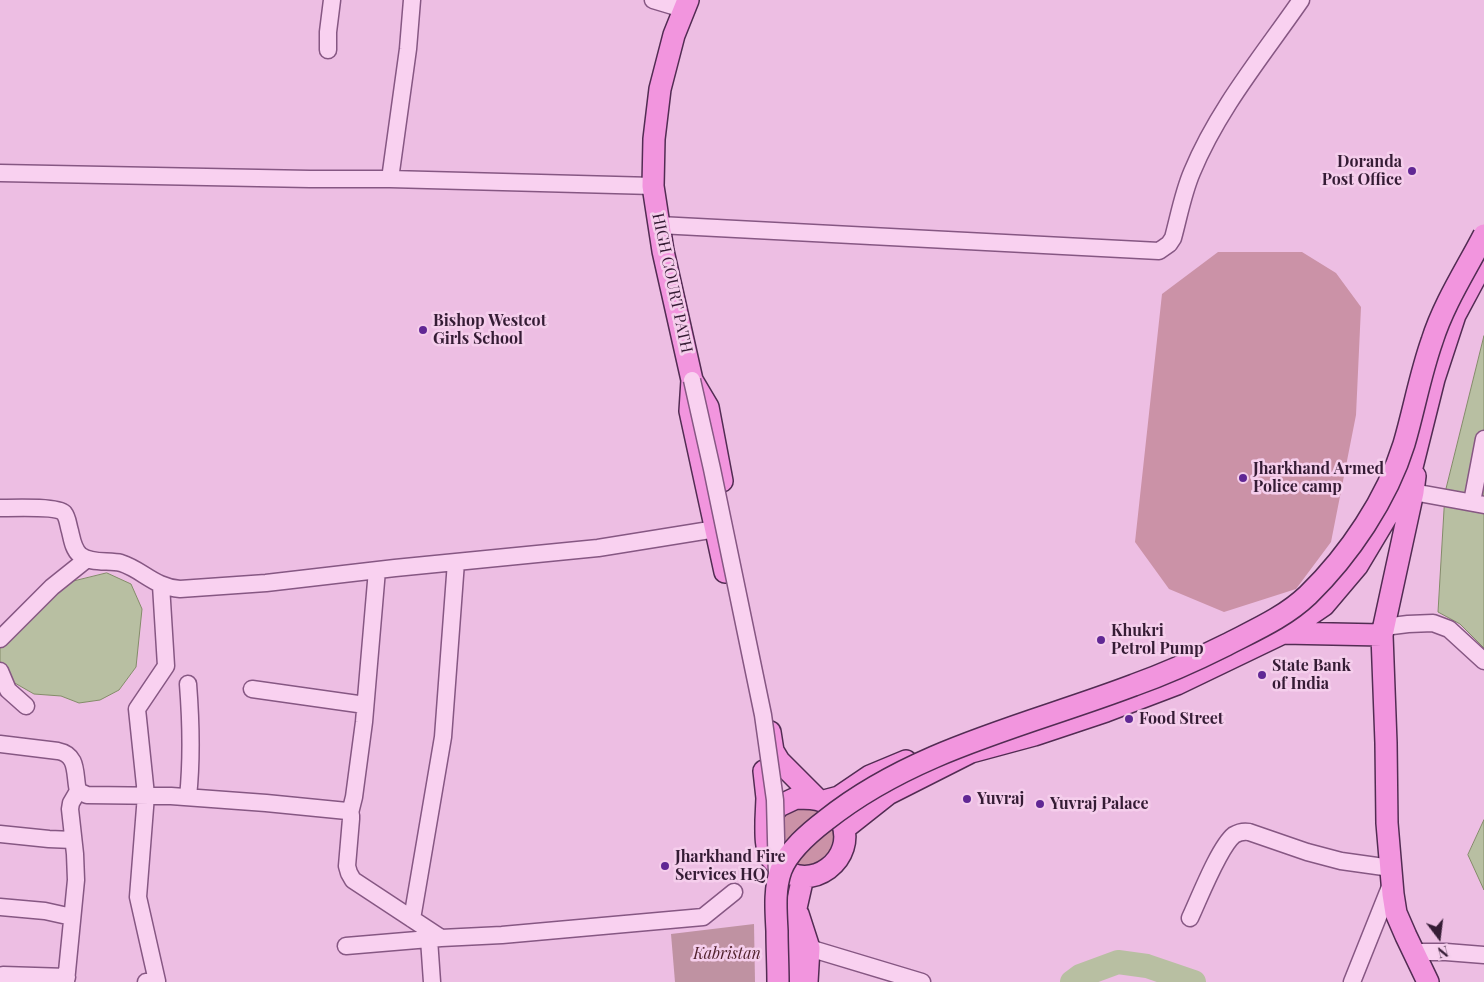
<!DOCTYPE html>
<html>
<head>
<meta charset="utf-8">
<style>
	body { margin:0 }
	#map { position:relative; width:1484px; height:982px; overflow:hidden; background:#edbee3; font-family:"Playfair Display",serif }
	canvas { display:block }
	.north { position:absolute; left:1414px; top:912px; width:50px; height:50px; -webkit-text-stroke:4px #f5ceec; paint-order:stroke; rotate:165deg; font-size:14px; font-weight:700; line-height:20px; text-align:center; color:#351c35 }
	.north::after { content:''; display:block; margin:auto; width:18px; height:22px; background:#351c35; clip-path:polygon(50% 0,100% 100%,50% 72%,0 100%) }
</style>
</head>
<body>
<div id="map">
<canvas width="1484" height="982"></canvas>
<div class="north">N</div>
</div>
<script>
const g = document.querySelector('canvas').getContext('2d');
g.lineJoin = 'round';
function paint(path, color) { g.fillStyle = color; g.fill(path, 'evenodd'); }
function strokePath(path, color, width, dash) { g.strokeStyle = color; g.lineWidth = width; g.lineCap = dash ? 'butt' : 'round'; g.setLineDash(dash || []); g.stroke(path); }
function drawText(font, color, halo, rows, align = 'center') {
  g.font = font + ' "Playfair Display",serif'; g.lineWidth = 5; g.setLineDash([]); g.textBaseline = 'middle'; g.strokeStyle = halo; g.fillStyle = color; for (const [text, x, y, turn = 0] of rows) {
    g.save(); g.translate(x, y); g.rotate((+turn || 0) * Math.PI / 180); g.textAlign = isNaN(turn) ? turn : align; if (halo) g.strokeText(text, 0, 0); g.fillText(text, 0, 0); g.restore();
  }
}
paint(new Path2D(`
	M1218,252H1302L1336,273L1361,307L1356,415L1331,542L1296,589L1224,612L1169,589L1135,542L1162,294Z
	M791,807L821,809L835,828L833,851L816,866L793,867L771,830Z`), '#cb92a7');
paint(new Path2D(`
	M754,924L755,982H675L671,934Z`), '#bf92a2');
const water = new Path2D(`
	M1484,336V648L1460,624L1438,612L1445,493Z
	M107,573L131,584L142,609L136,667L119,690L100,700L79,703L61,696L34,694L13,682L0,662V637L62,584Z
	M1484,820V890L1468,855Z`);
paint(water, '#b8bfa2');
strokePath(water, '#838c69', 1);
strokePath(new Path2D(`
	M1072,982L1080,976L1118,962L1147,966L1194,982`), '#b8bfa2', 24);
const minor = new Path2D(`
	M653,0L683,9
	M328,50V32L332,0
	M0,173L310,179H390L653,186
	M390,179L408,49L412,0
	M659,225L1159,251L1169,244L1173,238C1179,216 1183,193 1192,172C1218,109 1263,55 1301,0
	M1413,492L1484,505
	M1472,502L1484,439
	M0,508C11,508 57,506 64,513C68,518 68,525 70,531C72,539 73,549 80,555C90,564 109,560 121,563C143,570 154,587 180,589L266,583L395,568L598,548L716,529
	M1384,627L1408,624L1433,623L1449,629L1484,661
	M0,639L52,587L87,559
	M0,671L8,690L26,706
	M188,684C191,722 192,759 188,797
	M252,689L365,705
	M0,744L58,751C79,755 74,775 78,791L87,795L171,796L266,803L347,811L351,815V819L347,866L349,873L353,880L441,938
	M350,813L354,797L364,722L377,570
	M0,834L49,839L73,840
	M0,907L45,911L72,917
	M1190,918C1199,899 1219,847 1234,835C1239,832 1243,831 1249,832L1307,852L1341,861L1391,868
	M412,919L443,737L456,562
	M429,939L432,982
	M346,946L441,938L502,935L703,917L734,892
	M809,948L922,982
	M1414,952H1446L1484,955
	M3,975L67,977
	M66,982L76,880L75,854L70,809L71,803L78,791
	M146,982L157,981L138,897L146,795L137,709L166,666L161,585
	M1352,982L1392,882`);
const major = new Path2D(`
	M688,0L674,35L660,89L654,139L653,186L663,251L692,380L690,411L725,572
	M692,380L708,407L722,481
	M1415,476L1413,492L1382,635L1386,743L1387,823L1393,894L1396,913L1406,936L1428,982
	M1283,633L1382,635
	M770,732L773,751L779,761L816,798
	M764,771L767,798L766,820
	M796,798C817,798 831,799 841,820C859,859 809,895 780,866C777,864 773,861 771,858C765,847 766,832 766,820L779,806Z
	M824,801L839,797L870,776L906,761
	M845,828L888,794L971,752L1034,735L1106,711L1177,684L1283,633L1324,605L1357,566L1409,479L1434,379L1455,315L1484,261
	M798,914L809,948L807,982
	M790,982V946L796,908L803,877`);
strokePath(minor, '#865783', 19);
strokePath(major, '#522c53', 24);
strokePath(minor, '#f9d1f0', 16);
strokePath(major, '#f295de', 21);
const minorBridge = new Path2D(`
	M692,380L712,469L763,715L775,800L777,877`);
const majorBridge = new Path2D(`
	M778,982C778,965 777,948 777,931C776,911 774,889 781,870C789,850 809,833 826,820C915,749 1029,725 1134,685C1165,674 1196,660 1226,645C1255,630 1285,617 1308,595C1349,555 1387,499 1404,444C1414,410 1420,375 1432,341C1444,303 1466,270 1484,235`);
strokePath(minorBridge, '#865783', 19, []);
strokePath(majorBridge, '#522c53', 24, []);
strokePath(minorBridge, '#f9d1f0', 16);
strokePath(majorBridge, '#f295de', 21);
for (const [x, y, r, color] of [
	[1412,171,5,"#602794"],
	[423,330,5,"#602794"],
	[1243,478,5,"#602794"],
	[1101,640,5,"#602794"],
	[1262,675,5,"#602794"],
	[1129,719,5,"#602794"],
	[967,799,5,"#602794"],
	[1040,804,5,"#602794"],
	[665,866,5,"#602794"]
]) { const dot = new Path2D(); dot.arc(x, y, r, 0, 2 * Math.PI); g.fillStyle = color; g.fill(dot); strokePath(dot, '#f5ceec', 2); }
drawText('bold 16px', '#351c35', '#f5ceec', [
	["Doranda",1402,162,"right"],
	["Post Office",1402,180,"right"],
	["Bishop Westcot",433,321],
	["Girls School",433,339],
	["Jharkhand Armed",1253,469],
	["Police camp",1253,487],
	["Khukri",1111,631],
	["Petrol Pump",1111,649],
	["State Bank",1272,666],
	["of India",1272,684],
	["Food Street",1139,719],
	["Yuvraj",977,799],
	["Yuvraj Palace",1050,804],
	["Jharkhand Fire",675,857],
	["Services HQ",675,875]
], 'left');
drawText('16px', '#351c35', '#f5ceec', [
	["HIGH COURT PATH",672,283,78]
]);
drawText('italic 16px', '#51222d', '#f5ceec', [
	["Kabristan",727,954]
]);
</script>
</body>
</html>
